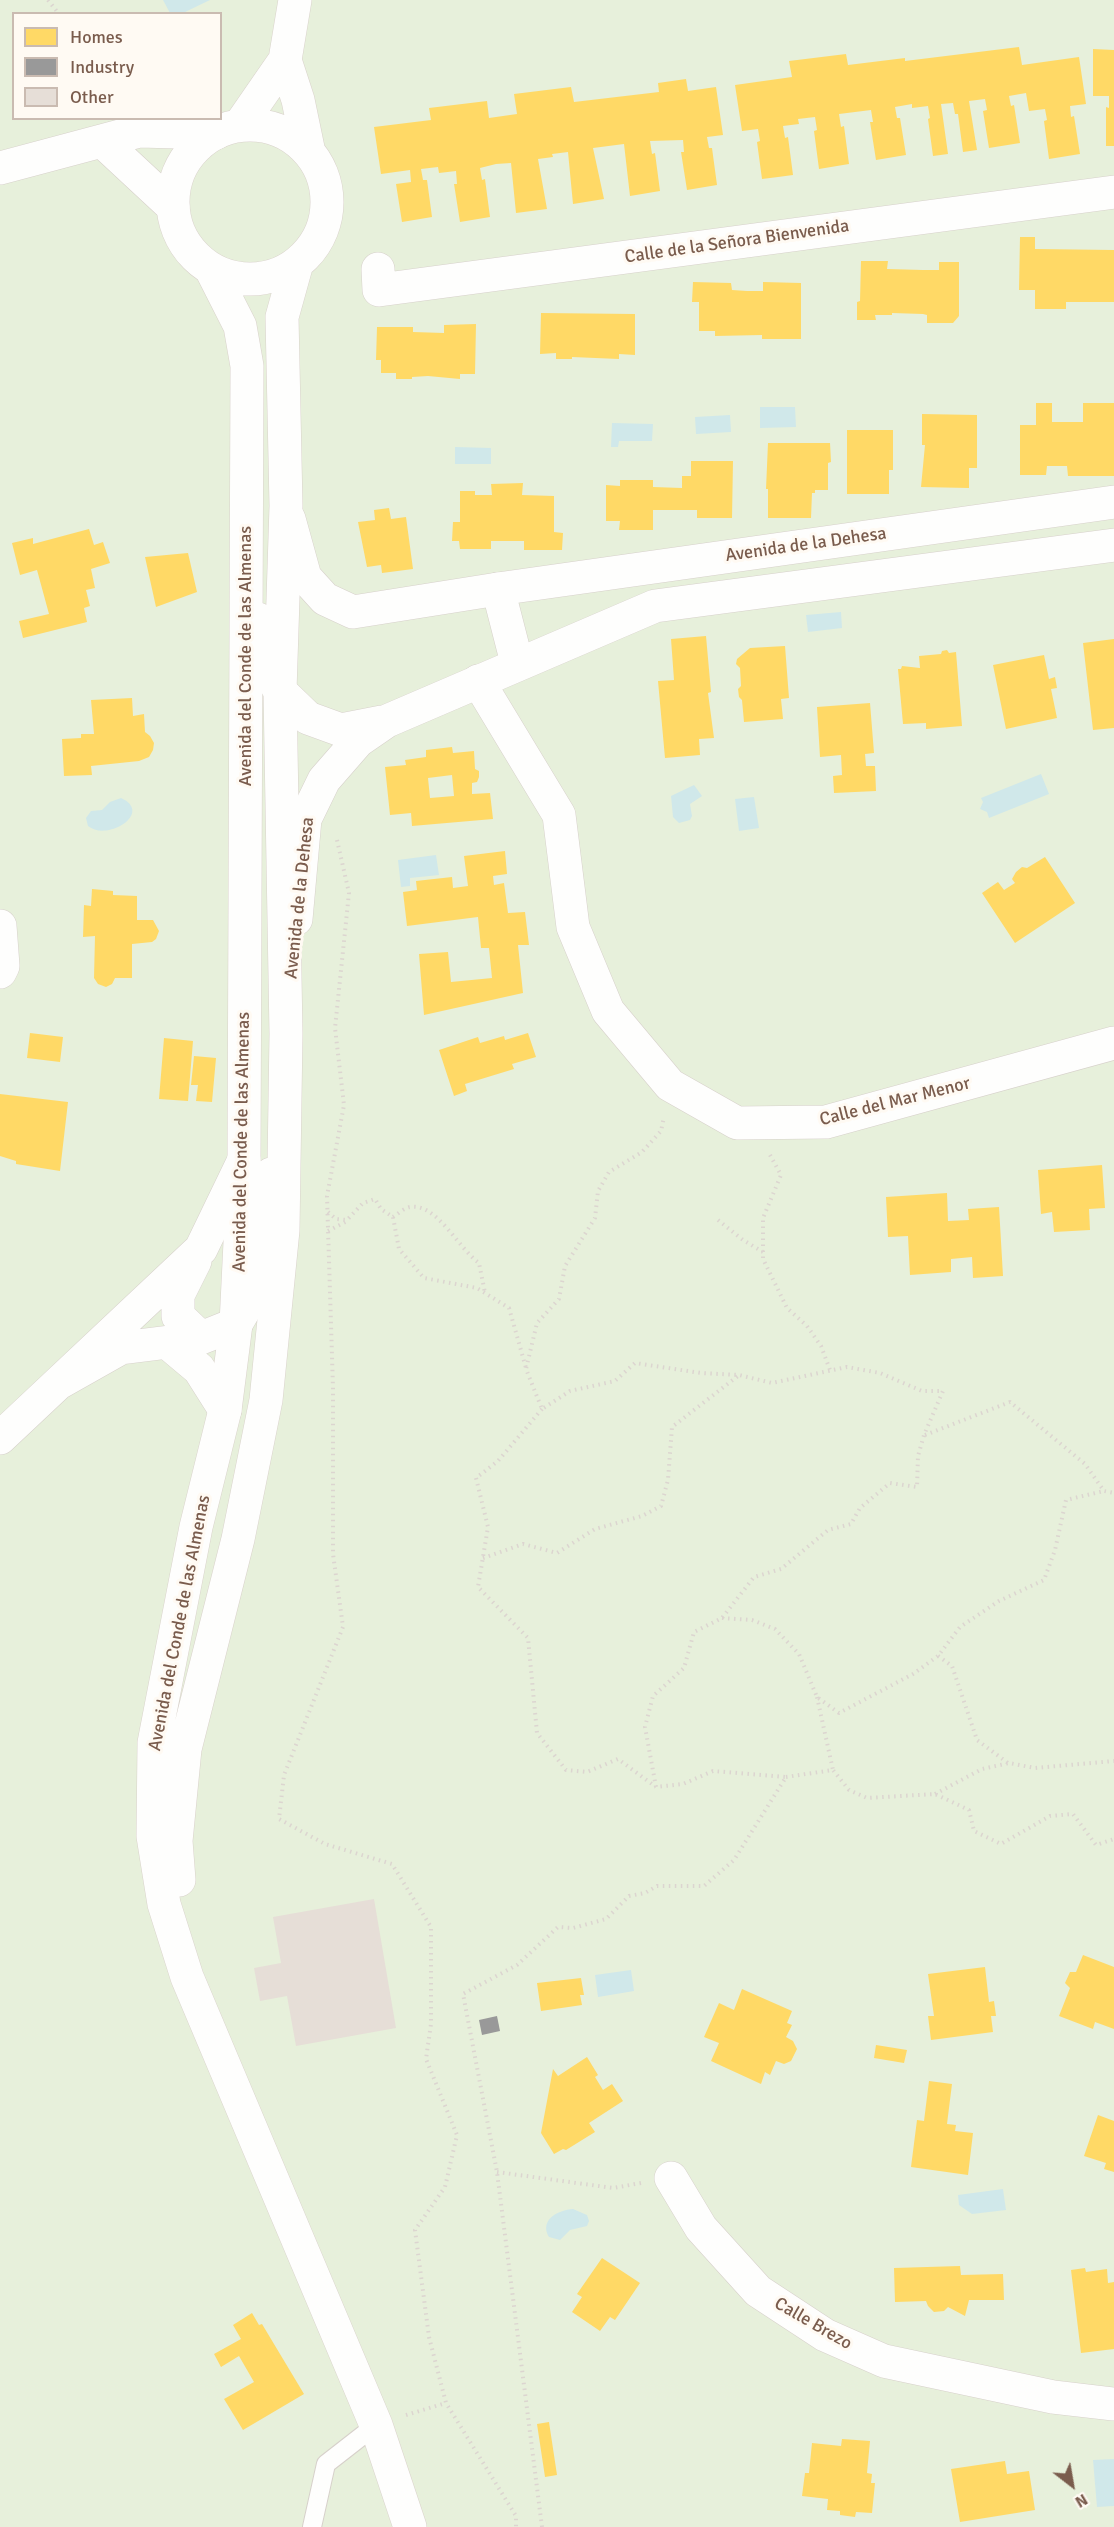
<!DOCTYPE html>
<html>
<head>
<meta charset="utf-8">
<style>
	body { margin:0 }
	#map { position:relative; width:1114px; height:2527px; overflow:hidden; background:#f9f5f0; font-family:Signika,sans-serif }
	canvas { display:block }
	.legend { position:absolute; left:12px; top:12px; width:210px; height:108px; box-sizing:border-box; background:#fffaf3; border:2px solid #cabbb1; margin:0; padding:8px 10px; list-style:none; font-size:18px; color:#7a5c4d }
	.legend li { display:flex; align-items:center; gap:12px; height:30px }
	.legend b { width:30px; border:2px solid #cabbb1 }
	.north { position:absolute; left:1042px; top:2455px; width:60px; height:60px; -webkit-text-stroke:4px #fffaf3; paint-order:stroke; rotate:149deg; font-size:16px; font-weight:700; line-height:24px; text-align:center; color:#7a5c4d }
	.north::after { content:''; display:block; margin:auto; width:21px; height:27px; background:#7a5c4d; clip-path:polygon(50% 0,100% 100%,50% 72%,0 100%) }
</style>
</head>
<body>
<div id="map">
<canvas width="1114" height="2527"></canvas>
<ul class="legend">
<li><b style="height:16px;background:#ffd966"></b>Homes</li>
<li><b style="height:16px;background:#999"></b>Industry</li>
<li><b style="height:16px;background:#e6ded7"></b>Other</li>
</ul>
<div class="north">N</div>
</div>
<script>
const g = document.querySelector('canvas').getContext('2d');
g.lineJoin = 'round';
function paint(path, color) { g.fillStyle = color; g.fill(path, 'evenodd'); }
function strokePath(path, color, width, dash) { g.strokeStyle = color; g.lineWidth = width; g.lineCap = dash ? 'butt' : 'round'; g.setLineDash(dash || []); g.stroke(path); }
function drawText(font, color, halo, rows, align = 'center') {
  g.font = font + ' Signika,sans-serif'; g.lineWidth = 6; g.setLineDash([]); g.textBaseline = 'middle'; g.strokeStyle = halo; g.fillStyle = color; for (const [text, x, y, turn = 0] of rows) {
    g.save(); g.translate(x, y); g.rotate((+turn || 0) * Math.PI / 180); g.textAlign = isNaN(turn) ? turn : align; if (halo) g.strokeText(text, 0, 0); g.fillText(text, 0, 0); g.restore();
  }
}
paint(new Path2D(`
	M0,0H1114V2527H0ZM14,14H220V118H14Z`), '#e7f0db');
paint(new Path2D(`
	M163,0H210L183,13H170Z
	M760,407H795L796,427L760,428Z
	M730,415L731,432L696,434L695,417Z
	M612,423L653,424L652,441H619L618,447H611Z
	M455,447L491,448V464H455Z
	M841,612L842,628L808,632L806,615Z
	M1041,774L1049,794L989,818L987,812L980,809L983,802L981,798Z
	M694,785L702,796L690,804L692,816L690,820L679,823L673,817L671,796Z
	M754,797L759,828L739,831L735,799Z
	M121,798C154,813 107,842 88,826L86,818L91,811L102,810L110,802Z
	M436,855L439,875L410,878V886L401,887L398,860Z
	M631,1970L634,1991L598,1997L595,1975Z
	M1003,2189L1006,2210L972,2214L959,2205L958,2195Z
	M573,2209L587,2215L589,2221L587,2226L570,2230L560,2240L549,2237C539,2220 558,2210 573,2209Z
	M1114,2459V2506L1097,2507L1093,2460Z`), '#d0e8ea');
paint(new Path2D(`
	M1019,47L1022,65L1079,57L1086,104L1070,106L1071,117L1074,116L1080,154L1049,159L1044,121L1047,120L1045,109L1029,111L1026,93L1009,96L1011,106L1014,105L1020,143L989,148L983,111L987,110L985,99L969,101L977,150L963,152L958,114H955L953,103L941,104L948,154L933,156L928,119L930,118L928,106L912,108V104L895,107L897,118H900L906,155L876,160L870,122H873L871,110L839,114L841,127L844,126L849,164L819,169L814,131L817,130L815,117L798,119L799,124L783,126L785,138L788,137L793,175L778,177L762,179L757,142L760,141L758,129L742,131L735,85L792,77L789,61L846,54L848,65L905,58V61Z
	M1093,49L1114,50V146H1106V107L1109,108V96H1093Z
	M686,79L688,91L716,87L723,135L707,137L709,148H712L717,185L687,190L681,152H684L683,140L650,141L652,154L655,153L660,191L630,196L624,144L593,148L604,199L573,204L568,152L552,154L553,157L538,159L547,209L516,213L511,163L496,164L480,168L482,180L485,179L490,217L460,222L454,184H457L456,171L439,173L438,167L421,169L423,180H427L432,217L402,222L396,184L411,182L410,170L381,174L374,127L431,120L429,108L487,101L489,118L517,114L514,94L571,87L574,102L659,92L658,83Z
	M1020,237H1035V249L1114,250V302H1066V309H1035V290H1019Z
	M861,261H888L887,269L923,270H939V262H959V316L953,323H927V315L923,314L892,313V315H875L876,320H857V302L860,301Z
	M693,282L731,283L732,290L747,291H763V282L801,283V339H762V335L715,336V331H699V302H692Z
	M541,313L635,314V355L619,354V359L572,357V359H556V353L540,354Z
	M476,324L475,374H460V379L428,376L412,377V379H396V373H381V360H376L377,327H413V332L444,333V325Z
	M1036,403H1052V422H1083V403H1114V476H1068L1067,466H1047L1046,475H1020V425H1036Z
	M922,414L977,415V468H969V488L921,487L925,445H922Z
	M847,430H893V470H889V494H847Z
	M768,443H830L831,462L828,463V490H815V493H812L811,518H768V489H766Z
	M691,461H733L732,518H697V510H653V530H619L620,521H606V485L620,486V480H653V487L682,488V476H691Z
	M523,483L522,495L554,496V532L563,533L562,550H524V541H491V549H460L459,541H452L453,522H460V491H475V495H492L491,484Z
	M389,508L391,519L406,517L413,569L382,573L381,565L367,567L358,522L375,520L374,510Z
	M89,529L94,545L103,542L110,563L91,569L95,588L86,590L90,606L84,608L87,622L23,638L19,621L49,614L37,570L20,575L12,543L33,538V544Z
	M188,553L197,592L156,607L145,557Z
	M706,636L711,692L708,693L714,738L699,739L700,755L665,758L658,681L674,680L671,639Z
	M1114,639V728L1093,730L1083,643Z
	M785,646L789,698L781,699L783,719L744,722L742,700L739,697L738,689L741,686L740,668L736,664L737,659L750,648Z
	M947,650L949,653L956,652L962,726L926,729V723L903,724L898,669H901L902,666L920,668L919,656L941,654L942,651Z
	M1044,655L1049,679L1055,677L1057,688L1051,689L1057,718L1006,729L993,665Z
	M132,698L133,716L144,714L145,732L150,736L154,743L153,750L149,757L139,761L91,766L92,775L64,776L62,739L81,738V734H94L91,700Z
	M870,703L874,753L865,754L866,766H875L876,791L834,793L833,776L842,775L841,755L820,757L817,707Z
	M452,747L453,753L474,751L475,769L479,771V777L477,782L472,783V794L490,793L493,819L412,826L411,813L390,815L385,767L406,765L405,760L426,757V750ZM452,775L454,796L430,798L428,778Z
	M505,851L507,874L493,876L494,885L504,883L508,913L525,912L529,945H518L523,993L424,1015L419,954L448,952L451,982L492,978L489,948H481L478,917L407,926L403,892L417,890L416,881L452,877L453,888L468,886L464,856Z
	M1045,857L1075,903L1015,943L982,893L998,882L1004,890L1015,883L1012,879L1016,872L1022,867L1027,868Z
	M92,889L113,891V895L137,896V920H153L159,931L156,939L152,942L132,944V978H115L112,984L106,987L98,984L94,978L95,936L83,937L84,905L91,906Z
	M30,1033L63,1037L60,1062L27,1058Z
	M528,1033L536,1057L512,1064L514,1069L465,1084L467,1091L454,1096L439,1050L478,1037L480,1043L504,1036L505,1040Z
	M164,1038L193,1041L188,1101L159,1099Z
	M194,1056L216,1058L212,1102L196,1101L198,1085H191Z
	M0,1094L68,1102L60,1171L16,1164V1161L0,1156Z
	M1102,1165L1105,1208L1089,1209L1090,1230L1054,1232L1052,1212L1041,1214L1038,1170Z
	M947,1193L948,1221L969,1220L968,1209L999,1207L1003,1276L973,1278L972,1257L951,1259V1272L910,1275L908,1236L888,1237L886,1197Z
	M1083,1955L1114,1967V2029L1095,2022L1093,2029L1059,2016L1070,1988L1065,1983L1070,1972H1076Z
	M985,1967L989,2002L994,2001L996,2016H991L993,2032L931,2040L928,2016H934L928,1974Z
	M581,1978L584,1995H580L582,2005L541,2011L537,1983Z
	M742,1989L792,2011L787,2023L792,2025L786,2037L793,2041L797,2049L791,2061L784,2064L776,2061L770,2075L765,2072L761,2084L711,2061L719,2043L704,2037L719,2003L734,2010Z
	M876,2045L907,2050L904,2063L874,2058Z
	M587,2057L598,2075L595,2077L603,2090L612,2084L623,2101L589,2123L595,2132L566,2150L563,2149L554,2154L541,2133L553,2069L558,2076Z
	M929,2081L952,2084L947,2124L956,2125L955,2131L973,2133L968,2175L911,2167L917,2120L924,2121Z
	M1098,2115L1114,2121V2172L1104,2169L1106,2163L1084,2156Z
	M602,2258L640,2283L615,2320L610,2317L600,2331L572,2312L582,2297L577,2294Z
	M960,2266L961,2275L1003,2274L1004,2300H969L965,2316L948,2307L944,2311L934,2312L928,2306L926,2301L895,2302L894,2268Z
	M1085,2268L1086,2272L1107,2269L1108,2283L1114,2282V2349L1081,2353L1071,2270Z
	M252,2313L259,2325L262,2324L304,2394L243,2430L224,2399L254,2382L239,2356L221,2367L214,2354L241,2339L233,2325Z
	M549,2422L557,2475L545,2477L537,2424Z
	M842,2439L870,2441L867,2473L872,2474L871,2483H875L872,2513L856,2512L855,2517L840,2515V2511L827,2510L828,2499L802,2496L805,2473H809L812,2443L841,2446Z
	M1005,2461L1007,2474L1029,2471L1035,2510L960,2522L951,2469Z`), '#ffd966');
paint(new Path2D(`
	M497,2016L500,2031L482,2035L479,2020Z`), '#999');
paint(new Path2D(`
	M374,1899L396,2028L296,2046L287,1996L260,2001L254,1968L281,1963L273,1917Z`), '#e6ded7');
const service = new Path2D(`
	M312,2527L326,2464L376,2425`);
const minor = new Path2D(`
	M102,141L173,207
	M0,168L139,131L216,133
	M378,269L379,290L1114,192
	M498,589L517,663
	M478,681L559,815L573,927L608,1011L670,1085L737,1123L826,1122L1114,1043
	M0,926L3,966L0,972
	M195,1261L178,1295V1316L201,1338
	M168,1343L199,1369L225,1410
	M59,1383L121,1348L201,1338L236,1324L260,1283L271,1174
	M0,1438L201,1249L244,1160
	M671,2178L701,2228L758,2291L825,2335L884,2361L1053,2397L1114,2404`);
const tertiary = new Path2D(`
	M289,519L305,577L325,599L353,612L498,589L1114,502
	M258,619V656L280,691L308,718L341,730L382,722
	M296,919L305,819L324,780L358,741L387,721L655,606L1114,545`);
const secondary = new Path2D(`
	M285,60L298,100L308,148
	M173 202a77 77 0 1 1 154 0a77 77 0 1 1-154 0Z
	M240,125L285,60L295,0
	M211,269L240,326L247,366L244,1160L236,1324L225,1410L196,1527L154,1743L153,1836L164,1904L187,1977L376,2425L410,2527
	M179,1880L176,1841L185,1749L238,1539L266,1400L283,1230L286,1034L280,691L286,506L282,317L297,263`);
strokePath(service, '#d7d1cb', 20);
strokePath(minor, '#d7d1cb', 34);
strokePath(tertiary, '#d7d1cb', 34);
strokePath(secondary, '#d9d2cb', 34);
strokePath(new Path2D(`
	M48,0L59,14
	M337,840L349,893L335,1028L344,1105L327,1196L333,1388V1554L343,1627L284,1775L279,1819L325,1844L392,1864L431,1927V2024L426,2059L457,2135L445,2187L415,2230L429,2337L446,2403L516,2516V2527
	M770,1155L781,1175L763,1218V1259L787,1308L807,1326L821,1346L830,1370
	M328,1212L336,1219L347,1220L363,1203L375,1199L381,1209L393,1217L399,1249L424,1278L477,1288L509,1308L526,1368
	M393,1217C398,1214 404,1208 410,1207C437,1203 458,1248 479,1263L485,1293
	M718,1220L743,1240L763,1252
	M328,1231L347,1221
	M542,1409L498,1461L476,1478L488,1527L478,1587L528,1638L537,1733L566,1770L587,1772L618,1759L656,1787
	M925,1435L1010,1402L1085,1464L1104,1491L1114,1493
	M483,1558L523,1544L557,1553L595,1529L642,1516L661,1506L668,1480L672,1427L738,1376
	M722,1618L752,1620L775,1629L799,1654L817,1697L839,1713L913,1674L938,1656L960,1627L999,1601L1044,1580L1055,1550L1066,1500L1104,1491
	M938,1656L952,1666L977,1740L1008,1763
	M817,1697L833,1770
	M786,1777L833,1770L849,1790L867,1798L935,1794L969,1810L974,1831L1001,1844L1050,1816L1073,1814L1096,1845L1114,1839
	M935,1794L982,1769L1009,1763L1035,1768L1114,1761
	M497,2172L613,2188L641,2183
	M406,2415L446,2403
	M542,2527L497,2172L463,1994L517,1965L558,1927L573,1928L606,1919L629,1896L645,1893L657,1886H704L734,1860L786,1777L713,1771L683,1784L656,1787L645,1727L653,1696L684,1668L694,1632L722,1618L754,1577L781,1569L828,1530L851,1524L860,1508L890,1483L917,1487L918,1456L924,1435L943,1391H922L880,1373L847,1367L772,1383L739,1375L701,1373L635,1363L615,1381L570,1391L542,1409L526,1369L537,1323L559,1299L565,1266L595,1218L598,1191L609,1172L642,1152L661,1131L664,1117`), '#dcd5d0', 4, [1.5, 4.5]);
strokePath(service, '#fefefd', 18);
strokePath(minor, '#fefefd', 33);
strokePath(tertiary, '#fefefd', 33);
strokePath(secondary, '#fefefd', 33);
drawText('18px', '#7a5c4d', '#fffaf3', [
	["Calle de la Señora Bienvenida",737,242,-8],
	["Avenida de la Dehesa",806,545,-8],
	["Avenida del Conde de las Almenas",246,656,-90],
	["Avenida de la Dehesa",300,898,-84],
	["Calle del Mar Menor",895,1102,-14],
	["Avenida del Conde de las Almenas",242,1142,-89],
	["Avenida del Conde de las Almenas",180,1623,-79],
	["Calle Brezo",813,2324,30]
]);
</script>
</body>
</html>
